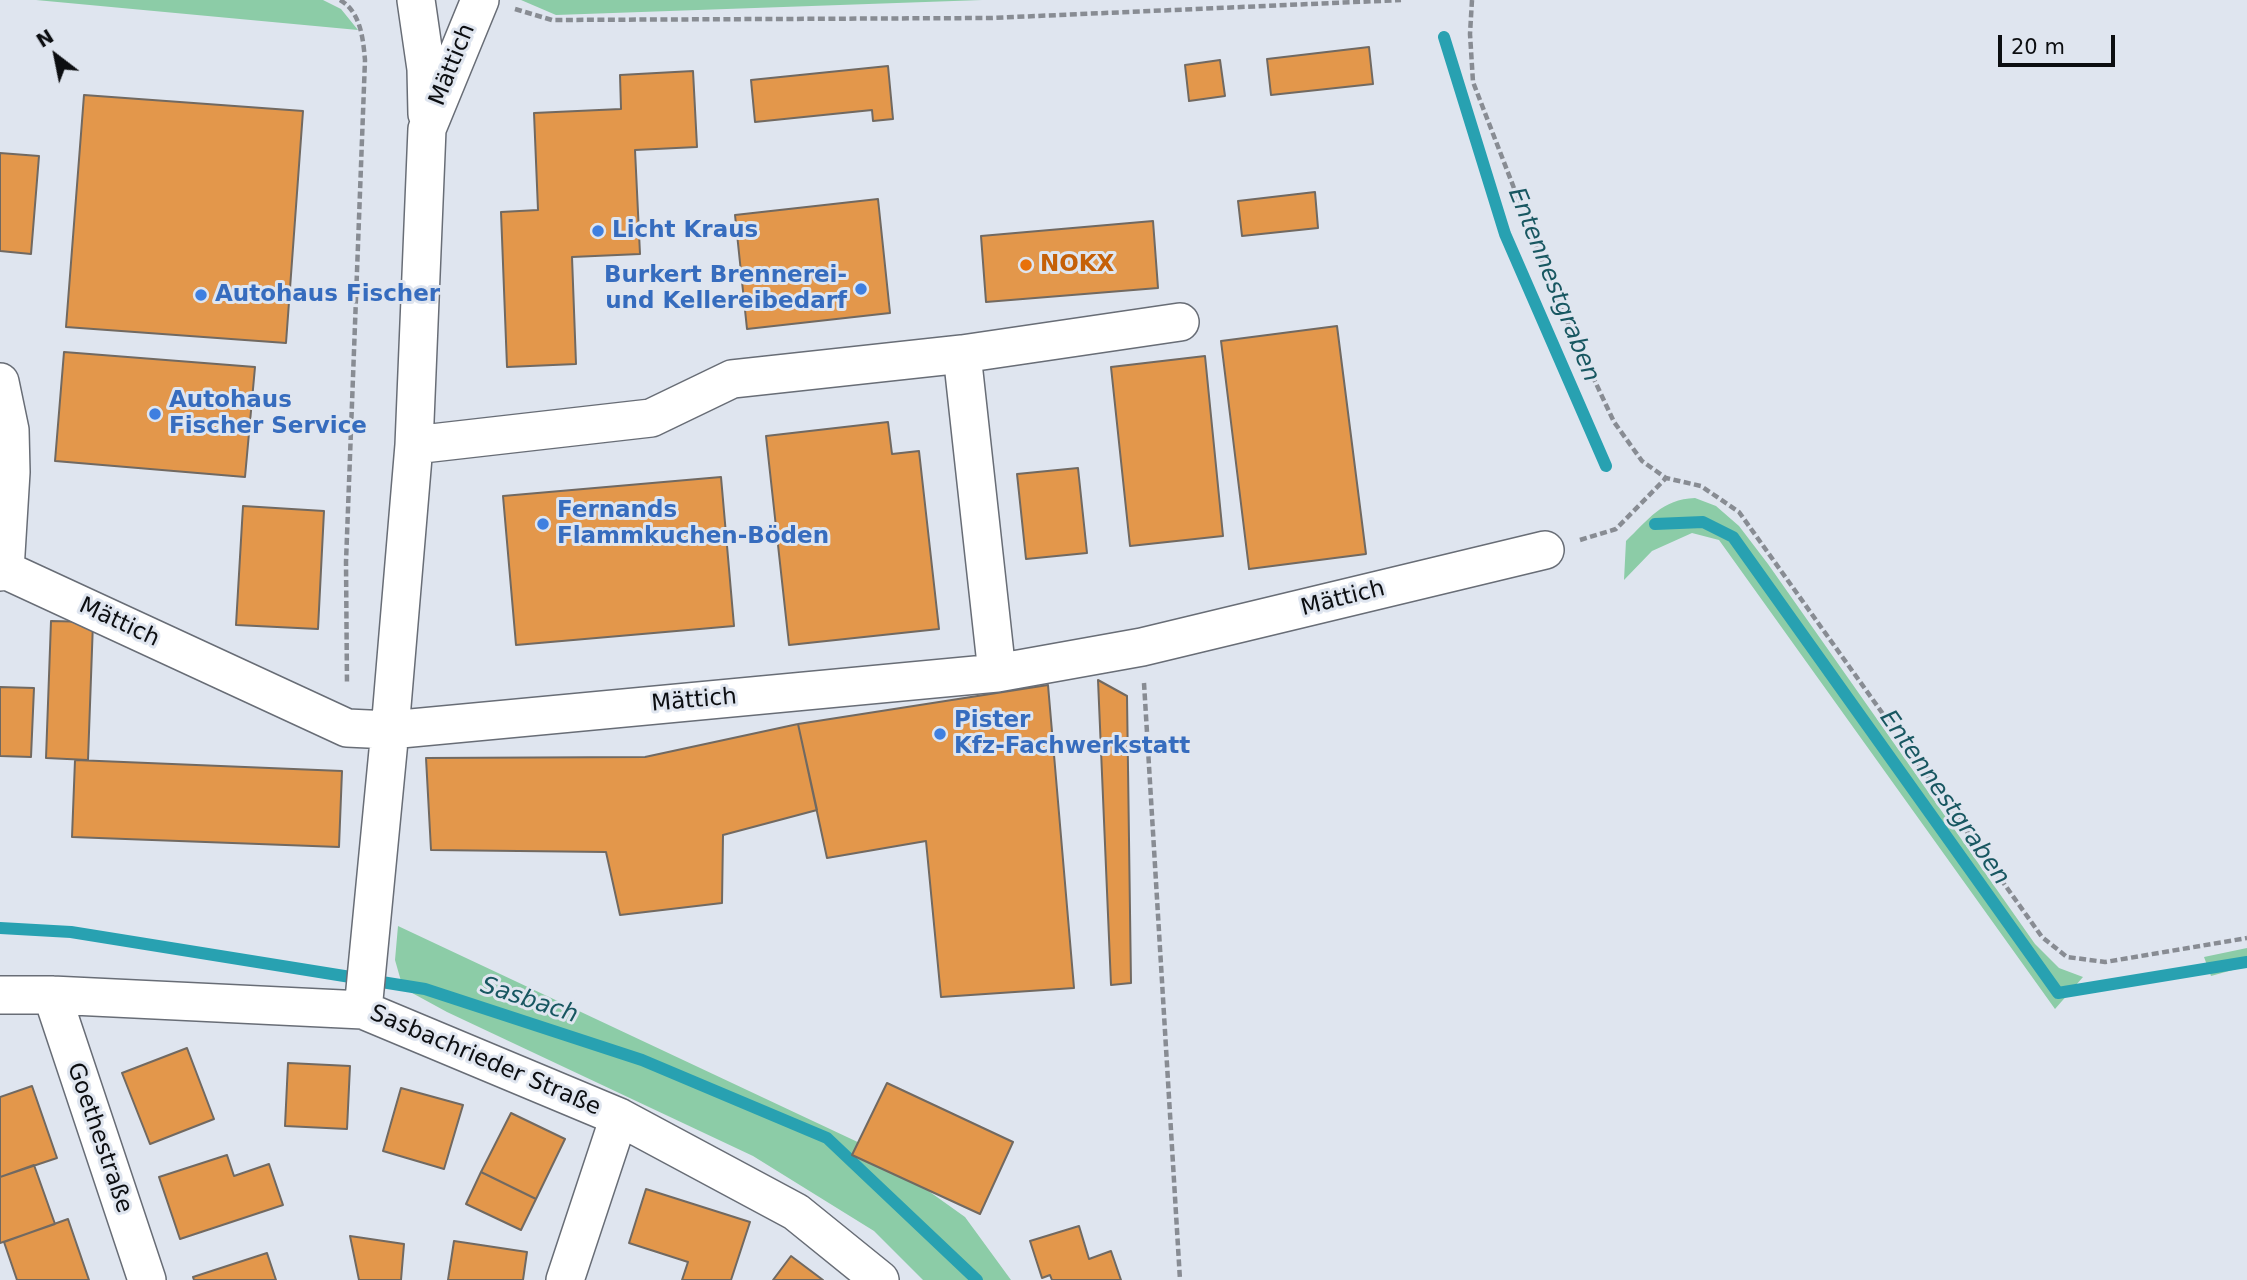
<!DOCTYPE html>
<html>
<head>
<meta charset="utf-8">
<style>
	body { margin:0 }
	#map { position:relative; width:2247px; height:1280px; overflow:hidden; background:#dfe5ef; font-family:"DejaVu Sans",sans-serif }
	canvas { display:block }
	.north { position:absolute; left:21px; top:21px; width:70px; height:70px; -webkit-text-stroke:5px #dfe5ef; paint-order:stroke; rotate:328deg; font-size:19px; font-weight:700; line-height:28px; text-align:center; color:#0c0e11 }
	.north::after { content:''; display:block; margin:auto; width:24px; height:32px; background:#0c0e11; clip-path:polygon(50% 0,100% 100%,50% 72%,0 100%) }
	.scale { position:absolute; left:1998px; top:35px; width:117px; height:32px; box-sizing:border-box; border:4px solid #0c0e11; border-top:0; padding-left:9px; font-size:21px; line-height:24px; white-space:nowrap; color:#0c0e11; -webkit-text-stroke:5px #dfe5ef; paint-order:stroke }
</style>
</head>
<body>
<div id="map">
<canvas width="2247" height="1280"></canvas>
<div class="north">N</div>
<div class="scale">20 m</div>
</div>
<script>
const g = document.querySelector('canvas').getContext('2d');
g.lineJoin = 'round';
function paint(path, color) { g.fillStyle = color; g.fill(path, 'evenodd'); }
function strokePath(path, color, width, dash) { g.strokeStyle = color; g.lineWidth = width; g.lineCap = dash ? 'butt' : 'round'; g.setLineDash(dash || []); g.stroke(path); }
function drawText(font, color, halo, rows, align = 'center') {
  g.font = font + ' "DejaVu Sans",sans-serif'; g.lineWidth = 6; g.setLineDash([]); g.textBaseline = 'middle'; g.strokeStyle = halo; g.fillStyle = color; for (const [text, x, y, turn = 0] of rows) {
    g.save(); g.translate(x, y); g.rotate((+turn || 0) * Math.PI / 180); g.textAlign = isNaN(turn) ? turn : align; if (halo) g.strokeText(text, 0, 0); g.fillText(text, 0, 0); g.restore();
  }
}
paint(new Path2D(`
	M36,0H323L341,9L358,30Z
	M521,0H982L556,15Z
	M1695,498L1716,506L1739,526L1768,564L2035,944L2059,968L2083,977L2055,1009L1719,540L1692,533L1652,551L1624,580L1626,541C1648,520 1662,499 1695,498Z
	M398,926L864,1145L965,1217L1011,1280H923L874,1231L753,1156L447,1012L403,988L395,960Z
	M2247,948V966L2211,976L2204,957Z`), '#8ccca7');
strokePath(new Path2D(`
	M1444,37L1505,234L1606,466
	M1655,524L1703,522L1733,537L2058,993L2247,962
	M0,928L71,932L425,989L642,1060L827,1138L977,1280`), '#28a1b1', 12);
const building = new Path2D(`
	M1369,47L1373,84L1271,95L1267,59Z
	M1220,60L1225,96L1189,101L1185,65Z
	M888,66L893,119L873,121L872,110L755,122L751,80Z
	M693,71L697,147L635,150L640,254L572,257L576,364L507,367L501,212L538,210L534,113L621,109L620,75Z
	M84,95L303,111L286,343L66,327Z
	M0,153L39,156L31,254L0,251Z
	M1315,192L1318,228L1242,236L1238,201Z
	M878,199L890,313L747,329L735,215Z
	M1153,221L1158,288L986,302L981,236Z
	M1337,326L1366,554L1249,569L1221,341Z
	M64,352L255,367L245,477L55,461Z
	M1205,356L1223,536L1130,546L1111,367Z
	M888,422L892,454L919,451L939,629L789,645L766,436Z
	M1078,468L1087,553L1026,559L1017,474Z
	M721,477L734,626L516,645L503,496Z
	M243,506L324,511L318,629L236,625Z
	M51,621L93,622L88,760L46,758Z
	M1098,680L1127,696L1131,983L1111,985Z
	M1048,685L1074,988L941,997L926,841L827,858L798,724Z
	M0,687L34,688L31,757L0,756Z
	M798,724L817,810L723,835L722,903L620,915L606,852L431,850L426,758L645,757Z
	M75,760L342,771L339,847L72,837Z
	M187,1048L214,1119L150,1144L122,1073Z
	M288,1063L350,1066L347,1129L285,1126Z
	M887,1083L1013,1142L980,1214L852,1155Z
	M32,1086L57,1158L0,1177V1097Z
	M401,1088L463,1105L444,1169L383,1151Z
	M511,1113L565,1139L536,1199L481,1172Z
	M227,1155L234,1176L269,1164L283,1205L180,1239L159,1177Z
	M34,1165L55,1224L0,1243V1177Z
	M481,1172L536,1199L521,1230L466,1204Z
	M646,1189L750,1222L731,1280H682L688,1262L629,1243Z
	M68,1219L89,1280H17L4,1242Z
	M1079,1226L1089,1259L1111,1251L1121,1280H1052L1050,1275L1042,1278L1030,1241Z
	M350,1236L404,1244L401,1280H359Z
	M454,1241L527,1252L523,1280H448Z
	M267,1253L276,1280H194L193,1277Z
	M791,1256L823,1280H773Z`);
paint(building, '#e3974b');
strokePath(building, '#716961', 2);
const street = new Path2D(`
	M416,0L426,69L427,114
	M962,354L1180,322
	M0,382L10,430L11,472L5,570L0,572
	M414,445L651,418L732,379L962,354L997,673
	M5,570L347,728L390,730L997,673L1142,647L1545,550
	M0,995H52L363,1010L619,1117L796,1212L880,1280
	M52,995L147,1280
	M363,1010L390,730L414,445L427,129L480,0
	M565,1280L619,1117`);
strokePath(street, '#686d76', 40);
strokePath(new Path2D(`
	M340,0C361,12 363,39 365,60L346,562L347,685
	M1472,0L1470,34L1473,82L1558,302L1614,422L1642,461L1666,478L1701,486L1739,512L2042,937L2067,957L2105,962L2247,938
	M515,9L552,20L991,18L1401,0
	M1580,540L1616,529L1666,478
	M1144,683L1180,1280`), '#888c93', 4.5, [7, 3.5]);
strokePath(street, '#fff', 37);
for (const [x, y, r, color] of [
	[598,231,7,"#3f7fe0"],
	[1026,265,7,"#e8710a"],
	[861,289,7,"#3f7fe0"],
	[201,295,7,"#3f7fe0"],
	[155,414,7,"#3f7fe0"],
	[543,524,7,"#3f7fe0"],
	[940,734,7,"#3f7fe0"]
]) { const dot = new Path2D(); dot.arc(x, y, r, 0, 2 * Math.PI); g.fillStyle = color; g.fill(dot); strokePath(dot, '#dfe5ef', 2.5); }
drawText('23px', '#0c0e11', '#dfe5ef', [
	["Mättich",453,65,-68],
	["Mättich",1343,599,-14],
	["Mättich",119,623,25],
	["Mättich",694,701,-5],
	["Sasbachrieder Straße",485,1061,23],
	["Goethestraße",99,1138,71]
]);
drawText('bold 23px', '#366cbe', '#dfe5ef', [
	["Licht Kraus",612,231],
	["Burkert Brennerei-",847,276,"right"],
	["und Kellereibedarf",847,302,"right"],
	["Autohaus Fischer",215,295],
	["Autohaus",169,401],
	["Fischer Service",169,427],
	["Fernands",557,511],
	["Flammkuchen-Böden",557,537],
	["Pister",954,721],
	["Kfz-Fachwerkstatt",954,747]
], 'left');
drawText('bold 23px', '#c56008', '#dfe5ef', [
	["NOKX",1040,265]
], 'left');
drawText('italic 24px', '#185761', '#dfe5ef', [
	["Entennestgraben",1553,285,68],
	["Entennestgraben",1944,798,55],
	["Sasbach",529,1001,18]
]);
</script>
</body>
</html>
